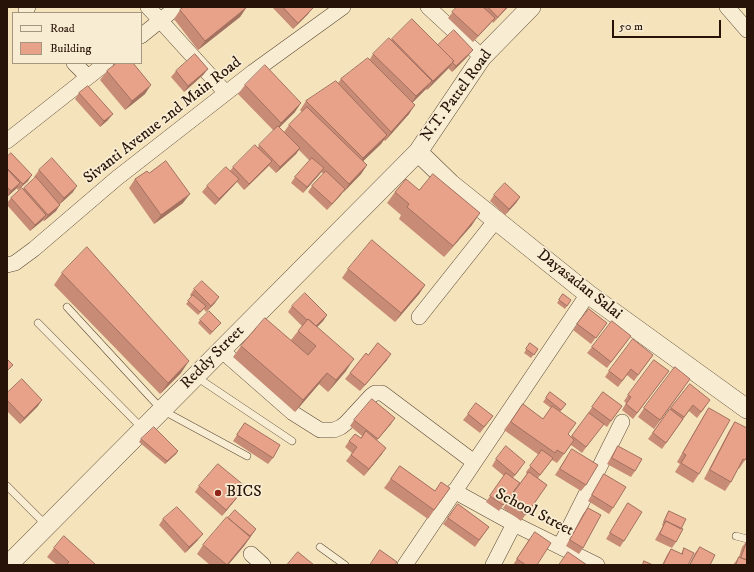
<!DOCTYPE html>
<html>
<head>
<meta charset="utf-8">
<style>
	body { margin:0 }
	#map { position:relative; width:754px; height:572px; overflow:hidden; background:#f5e3bb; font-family:"IM FELL DW Pica",serif }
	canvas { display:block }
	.frame { position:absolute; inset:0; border:8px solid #281308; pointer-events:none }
	.legend { position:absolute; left:12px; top:12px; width:130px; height:52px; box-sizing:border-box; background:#f8edd3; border:1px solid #a59682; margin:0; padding:5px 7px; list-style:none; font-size:12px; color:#281308 }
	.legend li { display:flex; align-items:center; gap:8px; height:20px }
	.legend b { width:20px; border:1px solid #a59682 }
	.scale { position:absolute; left:612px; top:20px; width:109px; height:18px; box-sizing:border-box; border:2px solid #281308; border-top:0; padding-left:5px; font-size:12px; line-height:14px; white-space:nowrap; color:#281308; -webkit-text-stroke:3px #f8edd3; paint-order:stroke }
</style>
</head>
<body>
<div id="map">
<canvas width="754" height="572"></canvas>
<div class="frame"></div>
<ul class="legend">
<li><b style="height:5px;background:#f8edd3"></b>Road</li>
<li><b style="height:11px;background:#e8a289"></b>Building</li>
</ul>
<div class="scale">50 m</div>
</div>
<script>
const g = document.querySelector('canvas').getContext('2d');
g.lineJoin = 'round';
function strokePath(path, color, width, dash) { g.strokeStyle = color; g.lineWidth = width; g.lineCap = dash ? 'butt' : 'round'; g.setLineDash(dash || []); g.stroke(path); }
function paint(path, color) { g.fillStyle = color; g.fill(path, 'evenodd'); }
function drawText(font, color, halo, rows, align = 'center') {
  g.font = font + ' "IM FELL DW Pica",serif'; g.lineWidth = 3.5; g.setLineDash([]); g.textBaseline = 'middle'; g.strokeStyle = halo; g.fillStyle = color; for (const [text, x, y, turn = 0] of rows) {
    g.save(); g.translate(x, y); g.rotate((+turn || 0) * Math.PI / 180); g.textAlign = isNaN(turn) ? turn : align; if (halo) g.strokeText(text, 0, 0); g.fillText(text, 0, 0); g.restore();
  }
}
const service = new Path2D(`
	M67,307L162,410L247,456
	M38,323L143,429
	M195,376L292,441
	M7,486L46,525
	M736,536L747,539
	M320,547L345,565`);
const minor = new Path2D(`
	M148,7L226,93
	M428,7L482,57
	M727,7L747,30
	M27,13L26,10L28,7
	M141,36L177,7
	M74,63L88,77
	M7,141L106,63
	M7,265L15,263L34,249L117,178L253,72L343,7
	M419,317L496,220
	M221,350L293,413L320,430H334L341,427L346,423L371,396L375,393H382L474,462
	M454,491L514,524L597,565
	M560,546L622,422
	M251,554L263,565
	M405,565L588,294
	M493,565L514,524`);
const tertiary = new Path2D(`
	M418,152L451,184L588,294L747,409
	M8,565L418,152L482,57L531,7`);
strokePath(service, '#5b4735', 8);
strokePath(minor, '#5b4735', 16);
strokePath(tertiary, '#5b4735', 20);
strokePath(service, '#f8edd3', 7);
strokePath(minor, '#f8edd3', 15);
strokePath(tertiary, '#f8edd3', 19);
paint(new Path2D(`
	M272,7H312L308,14L293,29Z
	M457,7H508L493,23L492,21L473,42L448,18Z
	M246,8L240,17L198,50L174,19L180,10Z
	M392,39L438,45L468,56L452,72L448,68L427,90L426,89L413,102L409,114L385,141L384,140L381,144L363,161L367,165L361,174L343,192L327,210L308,192L312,186L324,174L321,172L303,193L291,183L295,177L310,161L299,150L296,154L276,173L269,166L244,190L237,182L234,185L215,205L202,192L207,186L230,171L233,167L258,147L274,131L238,94L245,85L295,112L279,127L284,132L289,125L302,112L300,110L306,101L338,83L341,79L370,59L373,54Z
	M208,69L203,75L184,92L171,77L176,71Z
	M107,71L145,94L125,110L100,80Z
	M79,93L108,120L100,127L75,99Z
	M7,157L28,181L18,190L16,188L7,197Z
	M39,170L73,192L60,204L56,211L44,221L43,220L30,231L7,205V203L11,198L23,189L36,178L34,177Z
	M149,173L183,203L154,224L129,188L135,179Z
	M419,190L472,225L444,257L399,219L401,215L387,203L395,192Z
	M494,195L520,197L516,203L505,215L490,201Z
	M348,269L425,285L419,294L395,322L342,278Z
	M62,273L181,373L160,394L54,285Z
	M194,289L215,303L206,312L204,309L198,315L186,304L192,297L190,295Z
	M563,294L571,300L565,309L557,303Z
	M292,306L327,315L323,321L317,327L346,371L328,392L319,384L295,412L233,357L241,346L291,340L302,326L288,312Z
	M589,309L607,323L591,344L573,330Z
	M200,320L221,323L210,335L198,323Z
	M631,336L607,368L587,353L592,347Z
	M530,343L538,349L531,358L524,353Z
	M368,355L387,360L360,391L345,379L350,373Z
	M653,355L634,381L627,375L618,387L605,377L609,371Z
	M669,371L633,419L622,410L626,403L624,401L628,395Z
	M690,384L706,406L697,418L689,411L662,449L648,439L670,409Z
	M684,388L654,429L638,417L644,408Z
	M550,392L566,404L560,412L568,434L571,437L589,414L588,413L603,392L622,406L607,427L603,424L582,453L571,445L557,463L552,460L538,478L547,485L521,521L503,508L527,474L526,472L539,455L504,430L523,404L543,419L551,408L543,402Z
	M7,393L38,406L20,424L7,411Z
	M709,408L699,474L693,483L675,472L680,464L677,462L703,417Z
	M468,414L493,416L480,433L463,420Z
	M354,420L391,424L377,440L382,454L364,476L346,461L352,453L345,447L349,441L361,438L362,436L350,426Z
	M735,422L745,460L739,469L738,468L731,482L725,491L704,479L729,431Z
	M245,423L273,458L268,464L233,441Z
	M141,439L178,451L176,454L165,464L139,442Z
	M618,446L635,471L631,477L607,464L614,452Z
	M568,455L586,485L581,491L555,475Z
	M496,459L521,468L513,478L520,483L499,511L486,502L504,476L492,466Z
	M400,466L435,491L450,488L428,519L384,488Z
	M604,474L613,508L609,514L588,501Z
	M199,486L246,487L241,493L222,516L195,492Z
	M628,503L624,541L620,547L606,539Z
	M458,504L489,527L475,547L443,524Z
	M588,508L583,548L579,554L566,546L583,514Z
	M669,511L681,529L676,542L672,548L655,540L663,526L662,525L667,514Z
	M163,519L198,540L185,553L159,525Z
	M256,529L244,546L228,565H210L197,554L203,545Z
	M530,538L537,565H513Z
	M747,541V565H733L739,557L742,547Z
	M700,547L710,565H689L695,553Z
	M54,548L96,565H57L47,557Z
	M684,548L688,565H662L667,555L671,549L681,554Z`), '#c88b76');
paint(new Path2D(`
	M507,7H508L493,23L498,17Z
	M246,8L240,17L198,50L205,41Z
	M313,8L308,14L293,29L298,23Z
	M495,18L490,24L473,42L478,36Z
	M473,50L468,56L452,72L456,66Z
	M454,61L447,70L427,90L433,81Z
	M208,69L203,75L184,92L188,86Z
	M432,81L425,90L410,105L416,96Z
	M151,85L145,94L125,110L132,101Z
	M301,103L295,112L275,132L281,123Z
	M415,105L409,114L385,141L391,132Z
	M113,114L108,120L100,127L104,121Z
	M387,135L381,144L357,167L363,158Z
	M300,148L296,154L276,173L280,167Z
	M272,161L267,167L244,190L249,184Z
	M367,165L361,174L343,193L349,184Z
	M324,168L320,174L303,193L307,187Z
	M32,175L28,181L18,190L23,184Z
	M239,179L234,185L215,205L219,199Z
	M20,183L16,189L7,197L11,191Z
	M77,186L73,192L60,204L64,198Z
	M345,189L341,195L327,210L332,204Z
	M190,194L183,203L154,224L161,215Z
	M520,197L516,203L505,215L509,209Z
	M60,205L56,211L44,221L48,215Z
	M480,213L472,225L444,257Z
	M46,215L42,221L30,231L35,225Z
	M425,285L419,294L395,322L401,313Z
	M219,297L215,303L206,312L211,306Z
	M327,315L323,321L311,333L315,327Z
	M391,354L387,360L360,391L365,385Z
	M354,359L346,371L328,392L336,380Z
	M189,361L181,373L160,394L168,383Z
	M327,373L319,384L295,412L303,400Z
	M42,400L38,406L20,424L24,418Z
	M395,418L391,424L373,445L378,439Z
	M386,448L382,454L364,476L369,469Z
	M178,451L176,454L165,464L167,461Z
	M246,487L241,493L222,516L226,510Z
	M256,529L244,546L228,565H226Z
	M203,534L198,540L185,553L189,547Z`), '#a27160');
const building = new Path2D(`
	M184,7H245L246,8L205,41L180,10Z
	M283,7H312L313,8L298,23Z
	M457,7H483L495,18L478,36L452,12Z
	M488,7H507L498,17Z
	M412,19L454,61L433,81L392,39Z
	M454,30L473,50L456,66L452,62L454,61L438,45Z
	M389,38L432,81L416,96L373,54Z
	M195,54L208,69L188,86L176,71Z
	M368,58L415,105L391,132L341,79Z
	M117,63H133L151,85L132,101L107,71Z
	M265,65L301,103L281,123L245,85Z
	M336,81L387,135L363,158L306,101Z
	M88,86L113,114L104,121L79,93Z
	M307,107L367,165L349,184L289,125Z
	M278,126L300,148L280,167L259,145Z
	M255,145L272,161L249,184L233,167Z
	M11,153L32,175L23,184L7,168V157Z
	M52,158L77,186L64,198L39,170Z
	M312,158L324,168L307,187L295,177Z
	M166,161L190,194L161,215L135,179L147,171L149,173Z
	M226,167L239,179L219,199L207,186Z
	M7,169L20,183L11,191L7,187Z
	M326,171L345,189L332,204L312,186Z
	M433,174L480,213L453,246L407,207L409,204L395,192L406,179L419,190Z
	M36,177L60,205L48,215L24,188Z
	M505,183L520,197L509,209L494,195Z
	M22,188L46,215L35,225L11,198Z
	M372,240L425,285L401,313L348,269Z
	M87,247L189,361L168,383L62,273Z
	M202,281L219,297L211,306L194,289Z
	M305,293L327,315L316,326L308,319L307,320L292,306Z
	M563,294L571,300L567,306L559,300Z
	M193,295L206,306L200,312L188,301Z
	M589,309L607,323L596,338L577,324Z
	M209,311L221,323L212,332L200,320Z
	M265,318L308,355L316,346L298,331L308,319L354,359L336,380L327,373L303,400L241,346Z
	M612,321L631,336L611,362L592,347Z
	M633,339L653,355L638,375L631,369L622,381L609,371Z
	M378,343L391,354L365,385L350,373L366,353L368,355Z
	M530,343L538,349L534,355L526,349Z
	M7,359L13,365L7,371Z
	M654,360L669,371L637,413L626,404L631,397L628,395Z
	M675,367L690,379L660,420L644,408Z
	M22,379L42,400L24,418L7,400V393Z
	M690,384L710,400L701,412L693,405L684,417L671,408Z
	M550,392L566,404L561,410L546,398Z
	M603,392L622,406L611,421L592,407Z
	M372,399L395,418L378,439L354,420Z
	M476,403L493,416L484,427L468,414Z
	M523,404L543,419L552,406L576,423L568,434L574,440L564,454L557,450L555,453L511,422Z
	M709,408L730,420L699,474L681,463L686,455L683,453Z
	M670,409L683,419L666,443L653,433Z
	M589,413L604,424L586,447L572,436Z
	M735,422L747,428V457L745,460L743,459L731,482L710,470Z
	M245,423L280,445L273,458L237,435Z
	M154,427L178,451L167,461L141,439Z
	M366,431L386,448L369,469L351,455L357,447L349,441L355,434L361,438Z
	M506,446L525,462L515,475L496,459Z
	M618,446L642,459L635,471L612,458Z
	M572,449L598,465L586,485L560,469Z
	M542,450L553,458L540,475L530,466Z
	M218,464L246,487L226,510L199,486Z
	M400,466L435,491L441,482L450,488L434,510L391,479Z
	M529,472L547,485L526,515L507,502Z
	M506,473L520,483L503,505L490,496Z
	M604,474L626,487L613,508L592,495Z
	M628,503L642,512L624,541L610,533Z
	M458,504L489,527L479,540L448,518Z
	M177,507L203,534L189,547L163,519Z
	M588,508L601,515L583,548L570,540Z
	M235,510L256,529L250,536L228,518Z
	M669,511L686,519L681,529L666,521L665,523L664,522Z
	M227,517L250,537L227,565L203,545Z
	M666,521L683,529L676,542L660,534Z
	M535,532L551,543L537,565H526L517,559Z
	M64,536L96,565H66L69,562L54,548Z
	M747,541V560L741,558Z
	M700,547L715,555L710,565H690Z
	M684,548L694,553L688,565H663L671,549L682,554Z
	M380,550L397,562L395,565H370Z
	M298,552L314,565H287Z
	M568,552L587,565H559Z
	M739,557L747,560V565H736Z
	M644,561L653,565H643Z`);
paint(building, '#e8a289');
strokePath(building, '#a27160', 1);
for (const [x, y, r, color] of [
	[218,493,4,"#8f2418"]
]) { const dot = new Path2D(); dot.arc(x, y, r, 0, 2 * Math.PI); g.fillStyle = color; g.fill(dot); strokePath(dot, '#f8edd3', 1.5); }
drawText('16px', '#281308', '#f8edd3', [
	["N.T. Pattel Road",457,96,-54],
	["Sivanti Avenue 2nd Main Road",163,121,-38],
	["Dayasadan Salai",579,285,38],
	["Reddy Street",213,358,-45],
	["School Street",534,513,27]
]);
drawText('16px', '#281308', '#f8edd3', [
	["BICS",226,493]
], 'left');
</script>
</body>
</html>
